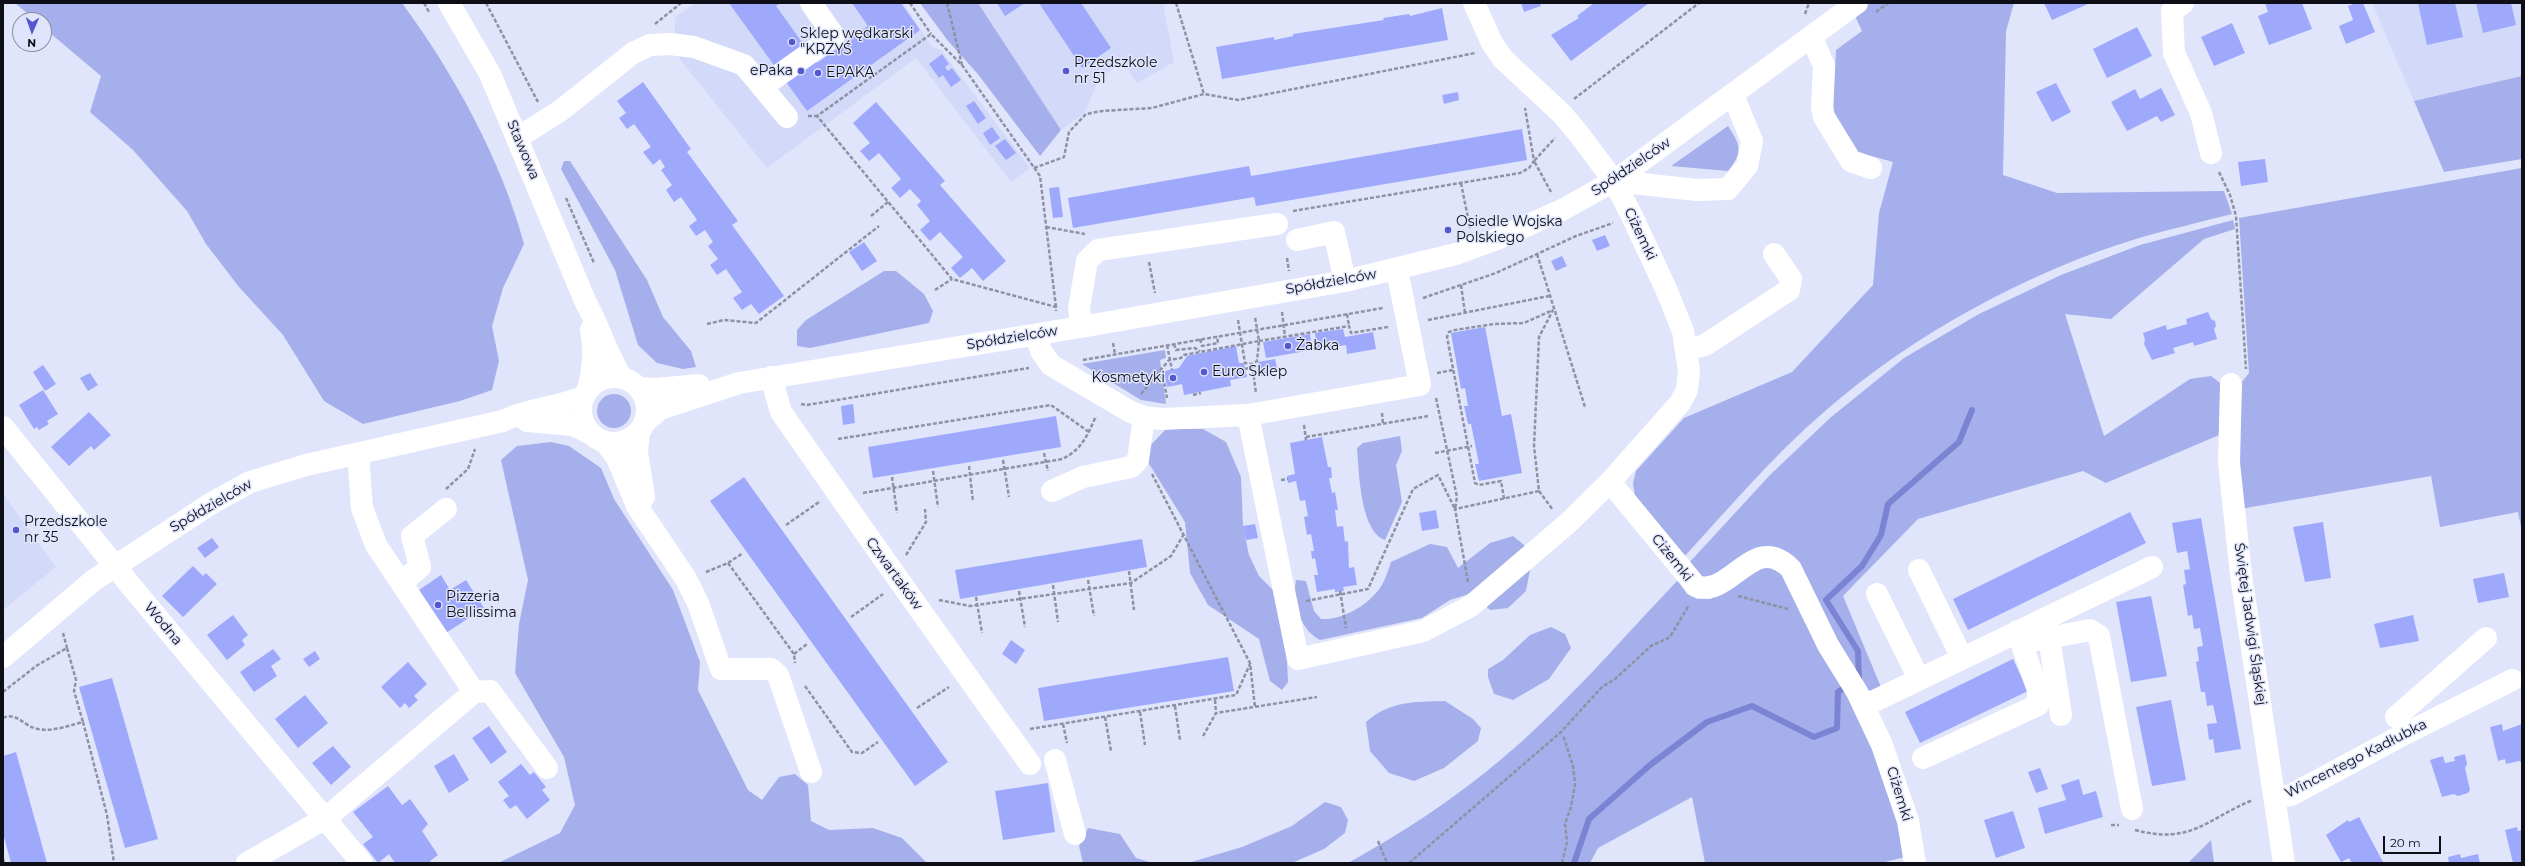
<!DOCTYPE html>
<html>
<head>
<meta charset="utf-8">
<style>
	body { margin:0 }
	#map { position:relative; width:2525px; height:866px; overflow:hidden; background:#e0e5fc; font-family:Montserrat,sans-serif }
	canvas { display:block }
	.frame { position:absolute; inset:0; border:4px solid #0d0e16; pointer-events:none }
	.north { position:absolute; left:12px; top:12px; width:40px; height:40px; box-sizing:border-box; background:#e0e5fc; border:1px solid #8c8fa0; border-radius:50%; rotate:182deg; font-size:11px; font-weight:700; line-height:16px; text-align:center; color:#0d0e16 }
	.north::after { content:''; display:block; margin:auto; width:14px; height:18px; background:#5457ce; clip-path:polygon(50% 0,100% 100%,50% 72%,0 100%) }
	.scale { position:absolute; left:2383px; top:836px; width:58px; height:18px; box-sizing:border-box; border:2px solid #0d0e16; border-top:0; padding-left:5px; font-size:12px; line-height:14px; white-space:nowrap; color:#0d0e16; -webkit-text-stroke:3px #e0e5fc; paint-order:stroke }
</style>
</head>
<body>
<div id="map">
<canvas width="2525" height="866"></canvas>
<div class="frame"></div>
<div class="north">N</div>
<div class="scale">20 m</div>
</div>
<script>
const g = document.querySelector('canvas').getContext('2d');
g.lineJoin = 'round';
function paint(path, color) { g.fillStyle = color; g.fill(path, 'evenodd'); }
function strokePath(path, color, width, dash) { g.strokeStyle = color; g.lineWidth = width; g.lineCap = dash ? 'butt' : 'round'; g.setLineDash(dash || []); g.stroke(path); }
function drawText(font, color, halo, rows, align = 'center') {
  g.font = font + ' Montserrat,sans-serif'; g.lineWidth = 3; g.setLineDash([]); g.textBaseline = 'middle'; g.strokeStyle = halo; g.fillStyle = color; for (const [text, x, y, turn = 0] of rows) {
    g.save(); g.translate(x, y); g.rotate((+turn || 0) * Math.PI / 180); g.textAlign = isNaN(turn) ? turn : align; if (halo) g.strokeText(text, 0, 0); g.fillText(text, 0, 0); g.restore();
  }
}
paint(new Path2D(`
	M696,3H903L932,47L941,50L1030,168L1011,182L916,58L767,168L675,53V17Z
	M978,3H1163L1174,62L1137,83L1123,62L1099,79L1084,114L1061,130Z
	M2372,3H2522V76L2414,101Z
	M3,494L56,567L3,610Z`), '#d3d9f8');
paint(new Path2D(`
	M15,3H402C453,72 502,161 524,244L503,288L492,326L499,361L492,390L460,401L363,424L324,401L283,335L239,287L206,244L187,211L133,150L90,112L101,76L44,28V20H35Z
	M920,3H978L1061,130L1040,156L977,73L948,41Z
	M1849,3H2014L2006,31L2003,175L2057,193L2224,191L2232,214C2201,222 2170,229 2139,238C2027,272 1912,335 1824,412C1773,456 1729,508 1683,558L1635,496L1633,483L1636,471L1684,418L1792,372L1873,285L1879,213L1893,162L1850,150L1833,117L1836,50L1862,31Z
	M2522,76V159L2444,172L2414,101Z
	M1728,126C1741,145 1743,153 1728,171L1671,166Z
	M564,161H570L647,280L663,317L691,351L696,367L683,369L657,363L638,345L615,270L561,169Z
	M2522,168V532L2518,512L2440,527L2431,476L2240,509L2238,387L2249,373L2239,218Z
	M2233,220L2235,229L2204,239L2111,319L2065,314L2104,436L2190,379L2211,376L2227,388L2224,433L2106,483L2083,471L1918,519L1843,596L1881,687L1873,691L1861,689L1786,555L1706,579L1687,565L1770,475L1830,418L1904,358L1979,314L2061,275L2140,245Z
	M884,271H896L924,294L933,311L929,323L810,348L797,346V330L806,320Z
	M1165,350L1166,358L1160,360L1166,404L1141,400L1082,364Z
	M597 411a17 17 0 1 1 34 0a17 17 0 1 1-34 0Z
	M1166,429H1203L1226,442L1241,477L1243,526L1249,555L1259,576L1274,591L1287,660L1288,682L1282,690L1270,681L1259,639L1208,605L1190,573L1185,522L1148,462L1149,447Z
	M1400,436L1402,451L1396,465L1402,502L1385,540C1360,531 1359,471 1357,448L1363,443Z
	M551,442L569,446L601,468L614,499L673,590L700,662L698,690L748,790L762,800L779,777L795,774L808,785L811,821L829,830L873,828L902,838L927,863H498L560,833L575,805L564,757L515,673L519,624L528,580L501,460L517,446Z
	M1513,536L1524,545L1530,570L1526,591L1508,608L1490,610L1472,593L1450,600L1422,618L1320,640C1300,630 1292,602 1296,580L1306,581L1314,611L1321,619C1343,620 1367,606 1380,588C1385,581 1388,571 1391,562L1430,544L1447,547L1458,568L1490,543Z
	M1765,566L1776,569L1786,576L1861,715L1909,856L1881,863H1705L1692,797L1598,848L1590,863H1348C1415,826 1478,783 1533,731C1584,684 1630,630 1678,580L1687,594L1697,599H1711L1728,584Z
	M1551,627L1565,634L1571,648L1549,679L1513,700L1494,694L1488,677V669L1503,660L1530,635Z
	M1445,701L1473,719L1481,728L1478,741L1444,768L1414,781L1389,773L1370,751L1366,722C1390,701 1413,702 1445,701Z
	M1325,802L1341,807L1348,820L1345,833L1324,849L1292,863H1188L1242,847L1292,826Z
	M1088,828L1120,834L1136,858L1153,863H1083L1079,846Z
	M2211,840L2214,863H2188Z`), '#a5afeb');
strokePath(new Path2D(`
	M1574,863L1589,819L1650,765L1707,722L1752,706L1814,737L1837,728L1838,692L1859,678L1858,651L1826,600L1862,566L1881,535L1888,504L1959,442L1972,410`), '#7a84d3', 6);
paint(new Path2D(`
	M729,3H780L776,6L817,63L868,26L852,3H901L920,30L807,111Z
	M997,3H1025L1005,16Z
	M1039,3H1081L1111,48L1082,68Z
	M1521,3H1540L1541,6L1524,12Z
	M1594,3H1649L1571,61L1551,35L1579,18L1577,16Z
	M2044,3H2090L2052,20Z
	M2265,3H2302L2312,29L2269,45L2258,16L2268,12Z
	M2356,3H2363L2375,32L2346,44L2339,26L2353,20L2348,6Z
	M2418,3H2455L2463,37L2427,45Z
	M2476,3H2511L2516,25L2483,33Z
	M1442,8L1448,40L1222,79L1216,47L1274,37V40L1293,36V34L1384,20L1383,18L1409,14L1410,16Z
	M2232,23L2245,53L2214,66L2201,37Z
	M2137,27L2152,56L2107,78L2093,49Z
	M942,54L949,64L945,67L948,71L952,68L961,80L951,87L943,75L939,78L929,64Z
	M643,82L691,149L687,152L738,221L732,225L784,296L759,314L751,304L742,310L733,298L742,292L726,269L717,275L710,265L718,259L708,246L713,242L705,230L696,236L689,226L697,220L681,197L674,202L666,190L672,185L661,170L665,167L660,159L653,165L643,152L651,147L634,124L627,129L619,118L626,113L617,101Z
	M2056,83L2071,112L2052,122L2036,92Z
	M2161,88L2175,115L2161,122L2157,116L2127,131L2111,102L2135,89L2140,99Z
	M1458,92L1459,100L1444,104L1442,95Z
	M974,101L986,118L978,124L966,106Z
	M876,102L945,181L940,185L1006,261L983,281L972,268L960,278L951,268L963,257L940,232L930,241L920,230L930,221L917,205L921,201L910,189L900,198L891,188L901,179L879,153L869,161L860,151L870,143L853,123Z
	M992,127L1000,138L990,145L983,133Z
	M1522,129L1527,160L1256,206L1254,197L1073,228L1068,198L1249,166L1251,176Z
	M1005,139L1016,153L1006,160L995,146Z
	M2265,159L2268,182L2241,186L2238,162Z
	M1059,187L1063,217L1053,218L1049,188Z
	M1605,235L1610,246L1597,251L1592,240Z
	M864,242L877,261L862,271L849,252Z
	M1562,256L1567,266L1556,271L1551,261Z
	M2208,312L2211,319L2215,321L2216,326L2214,329L2217,339L2194,346L2193,342L2173,348L2175,353L2152,360L2144,344L2145,340L2143,333L2166,325L2167,330L2187,324L2186,319Z
	M1485,327L1502,416L1511,414L1522,473L1479,481L1475,464H1479L1471,424H1468L1464,406H1468L1465,388L1461,389L1451,333Z
	M1343,329L1345,337L1373,332L1376,349L1347,354L1346,345L1317,350L1315,333Z
	M1310,334L1312,350L1266,358L1263,342Z
	M1236,346L1239,363H1244L1247,377L1230,380L1231,386L1184,395L1182,384L1167,387L1164,371L1179,368L1187,356Z
	M1275,359L1278,373L1260,376L1258,362Z
	M43,365L56,384L45,391L33,372Z
	M90,373L98,385L88,391L80,378Z
	M43,390L58,414L47,421L49,424L39,430L37,427L34,429L19,405Z
	M853,404L855,423L843,425L841,406Z
	M89,412L111,435L94,450L91,446L69,466L51,447Z
	M1056,416L1061,447L873,478L868,447Z
	M1322,437L1328,467H1331L1332,478H1329L1332,493L1335,492L1338,510H1335L1337,527L1343,526L1345,542L1348,541L1349,568L1354,567L1357,585L1343,587L1344,591L1335,592V589L1317,592L1314,575H1318L1315,558L1312,559L1311,551H1314L1311,534L1307,535L1304,517L1308,516L1305,500L1300,501L1296,481L1288,483L1287,476L1295,474L1290,443Z
	M744,477L948,762L915,786L710,501Z
	M1436,510L1439,528L1422,531L1419,513Z
	M2130,512L2146,543L1968,630L1953,599Z
	M2201,518L2241,749L2215,753L2213,739L2209,740L2207,724L2217,723L2213,705L2207,706L2205,692H2201L2196,662L2199,661L2197,647L2203,646L2200,628L2194,629L2192,615L2188,616L2183,585L2186,584L2184,570L2190,569L2187,551L2177,553L2172,523Z
	M2323,522L2331,578L2305,582L2293,527Z
	M1255,524L1258,538L1246,540L1243,526Z
	M212,538L219,547L205,558L197,548Z
	M1142,539L1147,567L960,599L955,570Z
	M193,566L203,576L206,573L217,584L183,617L162,596Z
	M2504,573L2509,597L2478,603L2473,579Z
	M441,575L450,590L466,580L484,608L446,633L419,590Z
	M2151,596L2167,676L2131,682L2116,602Z
	M233,615L248,635L242,640L245,645L227,660L207,635Z
	M2413,615L2419,641L2380,648L2374,624Z
	M1011,640L1025,650L1016,664L1002,654Z
	M273,649L281,659L271,666L277,676L254,692L240,672Z
	M315,651L320,659L309,667L303,659Z
	M1228,657L1234,691L1044,721L1038,688Z
	M2013,659L2028,691L1920,743L1905,712Z
	M408,662L427,684L414,696L418,700L409,708L405,703L400,708L381,687Z
	M112,678L158,839L125,848L79,687Z
	M305,695L328,723L298,748L275,719Z
	M2171,700L2186,780L2152,786L2136,707Z
	M2502,724L2503,731L2522,724V763L2519,761L2506,764L2505,759L2498,761L2490,727Z
	M489,726L507,752L491,764L472,738Z
	M333,746L351,767L331,785L312,763Z
	M16,752L47,863H11L3,833V756Z
	M454,754L469,780L449,793L434,766Z
	M2465,754L2467,764L2465,768L2470,790L2468,793L2458,796L2454,794L2442,797L2430,760L2443,756L2445,763L2455,761L2454,757Z
	M521,764L530,775L534,772L546,787L542,790L550,800L527,819L516,805L510,809L503,800L509,796L498,782Z
	M2040,768L2048,789L2036,793L2028,772Z
	M2079,779L2083,795L2096,791L2103,817L2045,834L2038,808L2066,800L2061,785Z
	M1048,783L1055,832L1003,840L995,791Z
	M388,786L402,805L410,799L428,824L422,831L438,855L430,861L431,863H395L389,854L378,863L363,844L373,837L353,812Z
	M2013,811L2025,848L1996,858L1984,820Z
	M2359,817L2383,862L2381,863H2352L2349,858L2341,862L2326,835L2348,820L2349,822Z
	M2517,827L2518,831L2522,830V863H2513L2505,830Z
	M2460,854L2461,858L2478,854L2480,863H2449L2448,857Z`), '#9ea9fc');
strokePath(new Path2D(`
	M424,3L429,12
	M486,3L538,102
	M910,3L931,34
	M947,3L962,65
	M1176,3L1204,94
	M1876,12L1888,3
	M1805,14L1809,3
	M655,24L681,3
	M1574,99L1699,3
	M808,116H817
	M1034,168L1064,157L1069,132L1086,114L1102,111L1152,108L1204,94L1238,100L1475,53
	M2219,172L2230,195L2236,216L2246,369
	M1461,183L1470,228
	M1551,192L1534,161L1555,138
	M566,198L594,263
	M1293,211L1520,173L1529,168L1534,161L1525,108
	M871,216L888,202
	M1046,227L1085,234
	M1537,254L1585,407
	M1287,258L1289,271
	M1149,262L1155,293
	M1461,285L1465,313
	M935,290L952,279
	M1423,298L1496,273L1576,236L1613,223
	M1056,307L1040,176L962,65L931,34L817,116L952,279L1056,307V311
	M1282,312L1285,337
	M1347,314L1349,326
	M1238,320L1245,363L1252,364L1257,361L1259,341L1255,317
	M1428,320L1549,296
	M707,324L724,320L756,323L879,226
	M1200,339L1202,346L1218,343L1217,336
	M1259,341L1349,326L1351,333L1388,327
	M1113,343L1115,354
	M1174,344L1176,350L1195,348L1200,351
	M1167,345L1172,370
	M1083,360L1383,308
	M1252,364L1256,393
	M1245,369L1253,367
	M1162,371L1167,398
	M1437,373L1453,370
	M1141,394L1169,360L1181,358L1184,355L1259,341
	M1193,395L1201,393
	M1436,398L1457,497L1455,509
	M801,404L807,405L1029,368
	M1382,413L1383,424
	M1304,425L1306,440
	M1306,437L1428,416
	M838,439L1051,405L1089,432
	M1044,453L1048,471
	M1435,453L1472,446
	M1003,460L1009,497
	M969,466L973,502
	M933,471L938,507
	M1152,474L1250,663L1255,707
	M892,477L897,513
	M1281,480L1288,479
	M446,489L468,469L475,449
	M1539,491L1553,510
	M863,493L1062,459C1082,450 1088,434 1096,416
	M1504,499L1501,481L1479,485L1475,483L1447,337L1449,332L1455,330L1494,324L1524,323L1553,310
	M786,525L819,502
	M906,555L926,522L925,509
	M728,563L794,654L795,663
	M1129,571L1134,610
	M706,572L728,563L743,553
	M1088,580L1094,616
	M1468,582L1455,509L1539,491L1534,446L1539,337L1553,310
	M1053,585L1058,622
	M1019,591L1025,627
	M1340,591L1346,628
	M1738,596L1788,609
	M976,597L982,633
	M939,600L970,606L1131,583L1171,556L1184,534
	M1306,601L1368,589L1413,489L1438,475L1455,509
	M851,617L883,594
	M63,633L67,648
	M794,654L807,644
	M805,686L852,752L862,753L878,742
	M3,692L36,666L67,648L76,680L74,691L83,722
	M1215,700L1216,713
	M1175,706L1180,740
	M917,708L949,687
	M1140,712L1145,745
	M1105,717L1111,751
	M3,718C15,712 23,724 34,728C50,733 67,726 83,722L107,815L114,863
	M1063,724L1067,743
	M1030,729L1236,695L1250,664
	M1203,736L1216,713L1317,697
	M2111,825H2119
	M2135,830C2192,845 2206,819 2253,800
	M1378,841L1387,863
	M3,859L4,863
	M1409,863L1561,732L1602,687L1615,679L1651,646L1670,637L1689,605
	M1562,863L1567,842L1565,824L1571,807L1575,784L1573,766L1563,735`), '#8e92a3', 2.5, [4, 2]);
strokePath(new Path2D(`
	M449,3L490,74L586,303C600,328 607,355 622,378
	M2183,3L2172,11L2174,53L2201,113L2211,153
	M1812,38L1824,66L1822,107L1824,117L1851,161L1871,168
	M762,87L834,36L811,3
	M517,138L560,111L633,53L650,45L670,44L694,47L744,65L787,117
	M1614,181L1697,190L1728,189L1747,166L1752,141L1733,95
	M1297,240L1334,232L1345,281
	M1081,327L1079,308L1087,261L1098,250L1277,224
	M1036,335L1041,351L1051,365L1129,411L1144,417L1162,419L1248,415L1420,385L1397,270
	M1687,350L1705,345L1789,290L1791,279L1774,254
	M771,377L781,412C863,530 946,647 1030,764
	M581 410a33 33 0 1 1 66 0a33 33 0 1 1-66 0Z
	M2231,384L2229,463L2241,575L2284,863
	M638,388L657,389L699,385
	M588,389C594,368 595,351 591,330
	M1248,415L1298,659L1423,631L1471,606L1567,524L1610,482L1680,403L1687,390L1689,372L1683,331L1666,289L1631,214L1614,181L1578,133L1562,114L1503,59L1492,43L1474,3
	M527,421L573,425L589,433
	M644,423L660,409L739,383L1081,327L1345,281L1456,254L1497,239L1562,210L1614,181L1857,3
	M3,427L131,586L362,863
	M639,431L637,452L644,497
	M605,442L617,458L637,506L686,579L698,603L721,669H771L778,675L811,772
	M358,454L362,508L376,545L474,692
	M1610,482L1696,586C1730,599 1754,530 1791,569L1828,645L1857,692L1882,745L1908,821L1915,863
	M1052,491L1083,477L1131,467L1138,460L1144,417
	M1919,570L1962,658
	M401,583L420,567L412,536L446,509
	M1877,594L1919,679
	M2049,638L2061,715
	M2022,643L2090,630L2099,636L2132,809
	M3,657L94,580L212,503L250,482L306,465L503,421C529,408 557,408 583,397
	M474,692L490,691L547,768
	M1864,706L2152,567
	M2396,717L2486,638
	M1923,758L2038,705V690L2017,631
	M1055,760L1075,834
	M2276,798L2291,795L2397,738L2512,680
	M247,863L326,818L474,692`), '#fff', 22);
for (const [x, y, r, color] of [
	[792,42,4,"#5457ce"],
	[801,71,4,"#5457ce"],
	[1066,71,4,"#5457ce"],
	[818,73,4,"#5457ce"],
	[1448,230,4,"#5457ce"],
	[1288,346,4,"#5457ce"],
	[1204,372,4,"#5457ce"],
	[1173,378,4,"#5457ce"],
	[16,530,4,"#5457ce"],
	[438,605,4,"#5457ce"]
]) { const dot = new Path2D(); dot.arc(x, y, r, 0, 2 * Math.PI); g.fillStyle = color; g.fill(dot); strokePath(dot, '#e0e5fc', 1.5); }
drawText('14px', '#0d0e16', '#e0e5fc', [
	["Sklep wędkarski",800,34],
	["\"KRZYŚ",800,50],
	["Przedszkole",1074,63],
	["nr 51",1074,79],
	["ePaka",793,71,"right"],
	["EPAKA",826,73],
	["Osiedle Wojska",1456,222],
	["Polskiego",1456,238],
	["Żabka",1296,346],
	["Euro Sklep",1212,372],
	["Kosmetyki",1165,378,"right"],
	["Przedszkole",24,522],
	["nr 35",24,538],
	["Pizzeria",446,597],
	["Bellissima",446,613]
], 'left');
drawText('14px', '#0d0e16', '#e0e5fc', [
	["Stawowa",523,150,67],
	["Spółdzielców",1631,167,-34],
	["Ciżemki",1640,234,64],
	["Spółdzielców",1331,282,-10],
	["Spółdzielców",1012,338,-9],
	["Spółdzielców",211,506,-30],
	["Ciżemki",1672,558,51],
	["Czwartaków",894,574,54],
	["Wodna",163,624,50],
	["Świętej Jadwigi Śląskiej",2250,624,82],
	["Wincentego Kadłubka",2356,759,-27],
	["Ciżemki",1899,794,73]
]);
</script>
</body>
</html>
